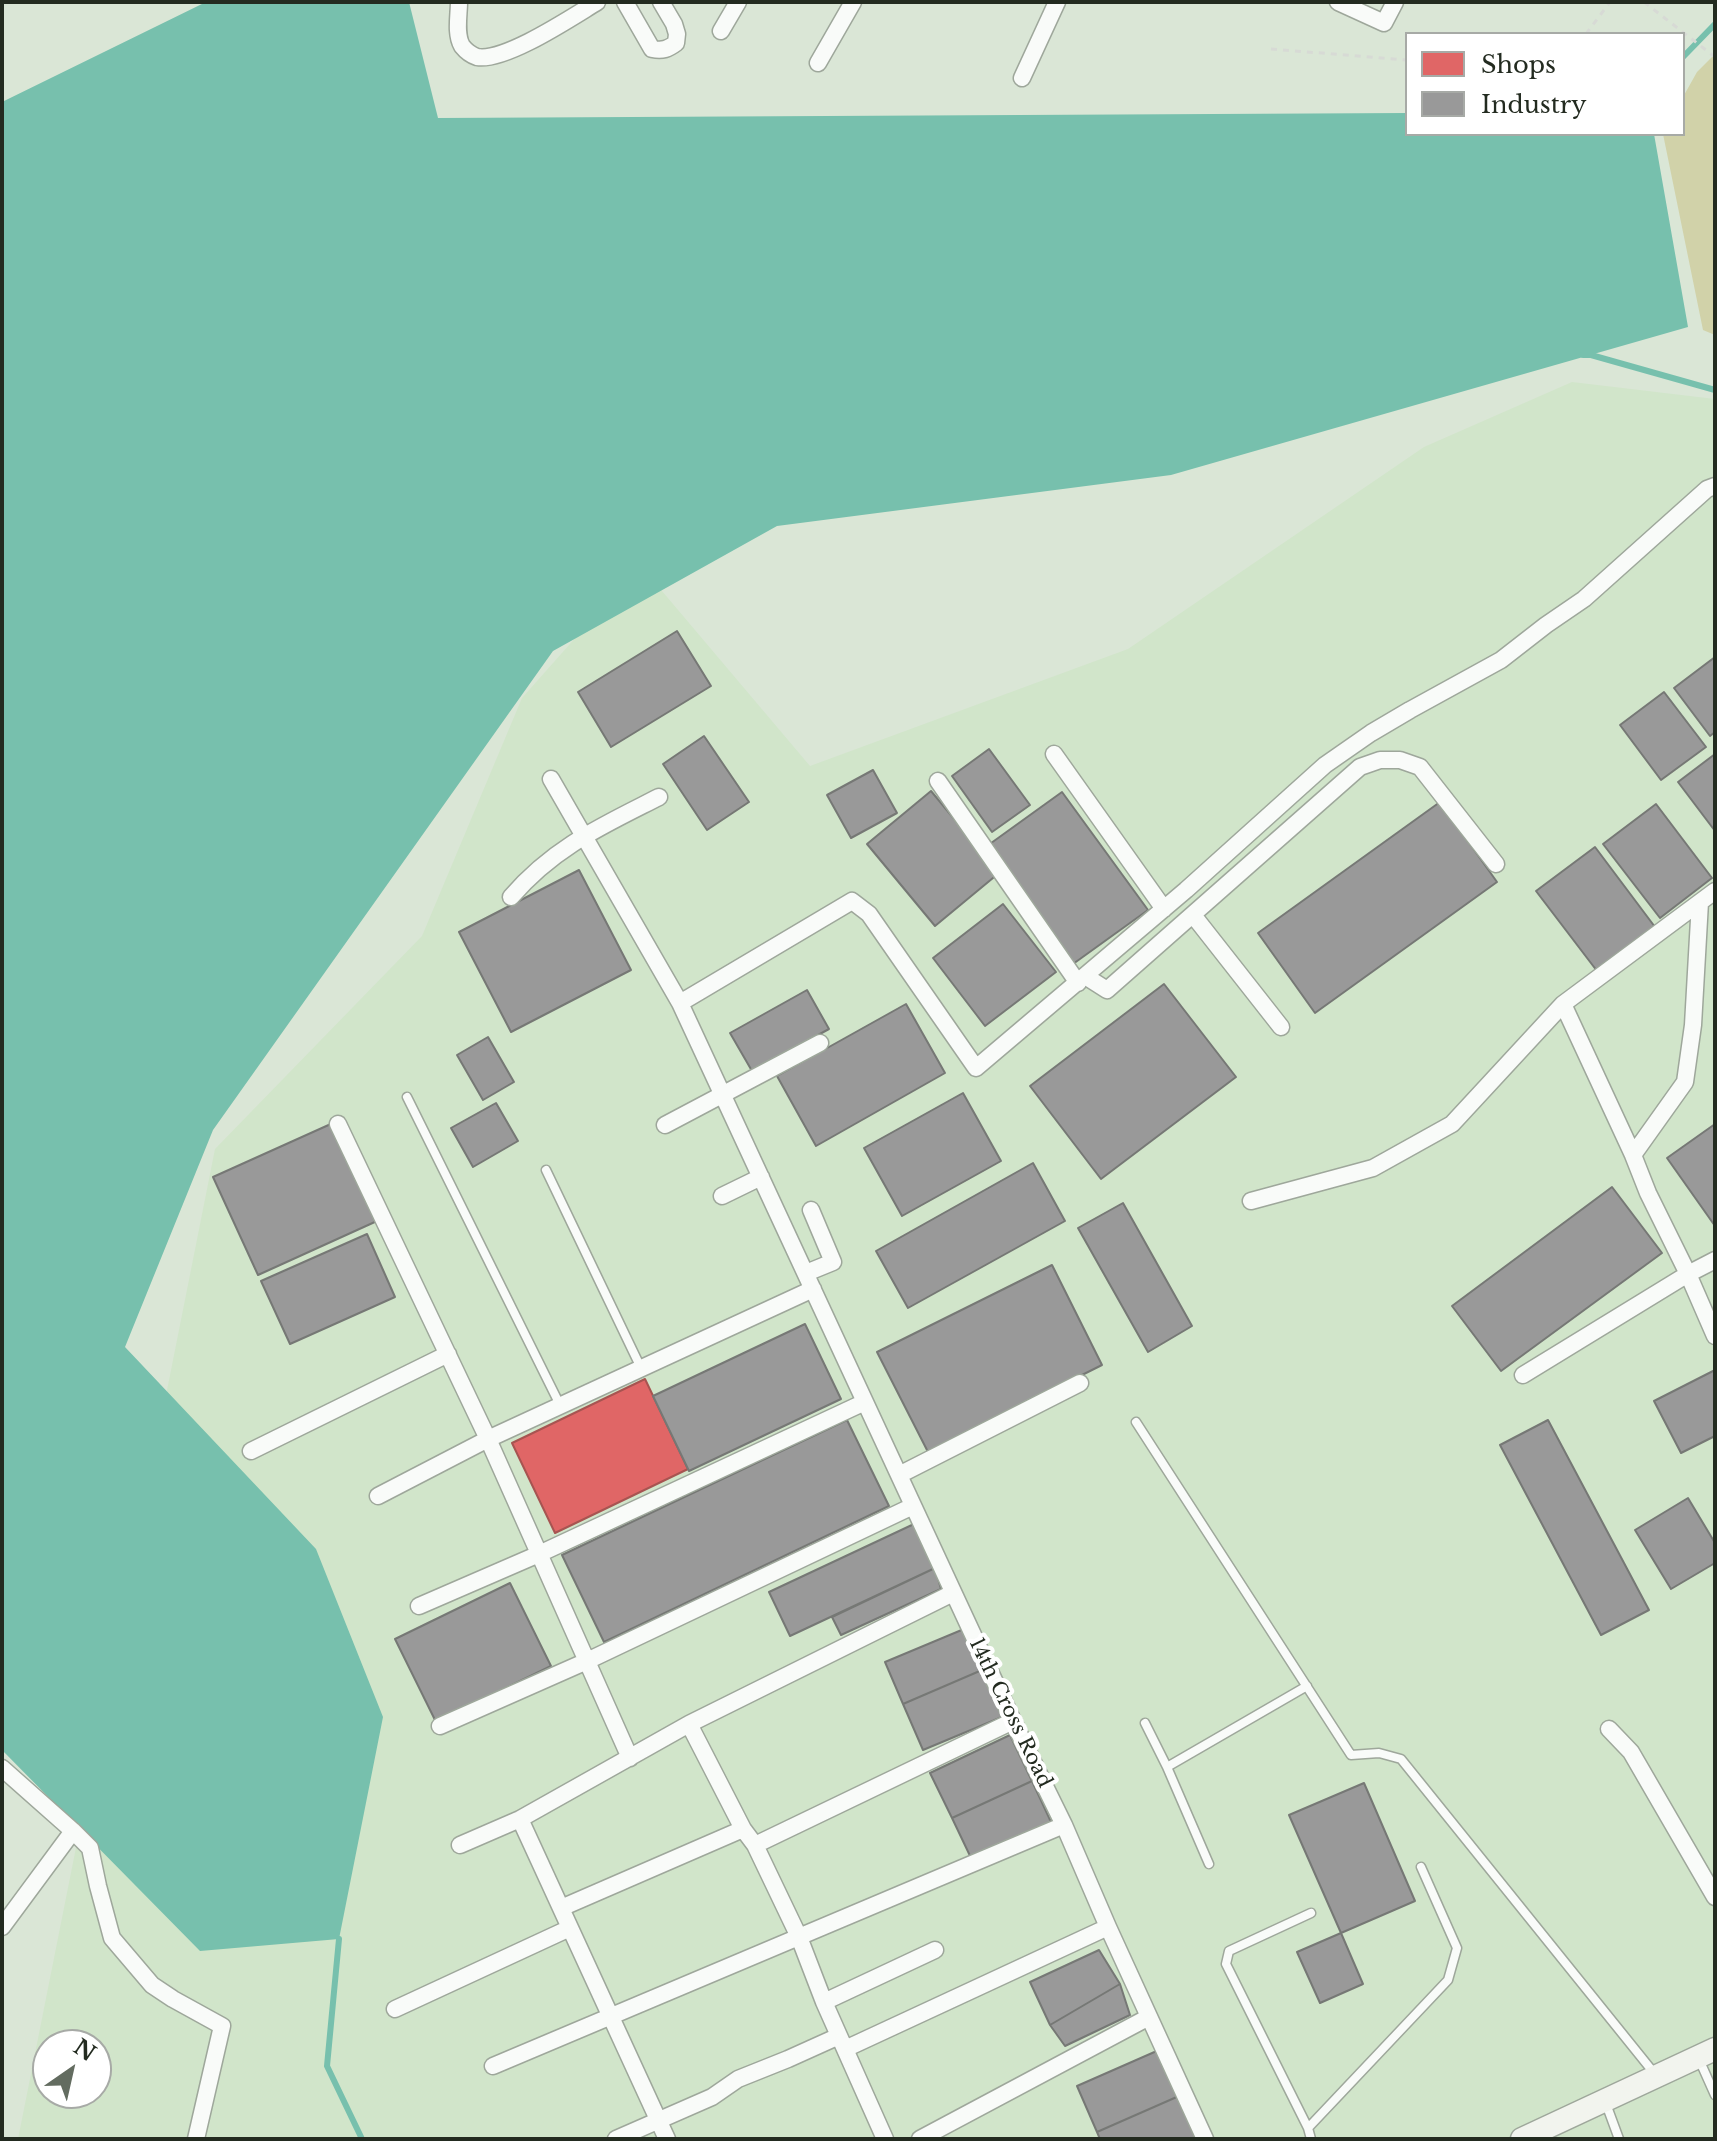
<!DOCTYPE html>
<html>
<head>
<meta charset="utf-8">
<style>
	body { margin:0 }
	#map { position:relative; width:1717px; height:2141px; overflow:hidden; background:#dae6d6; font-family:"Libre Baskerville",serif }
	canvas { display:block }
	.frame { position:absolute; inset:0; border:4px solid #232b20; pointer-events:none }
	.legend { position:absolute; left:1405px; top:32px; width:280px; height:104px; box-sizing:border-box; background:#fff; border:2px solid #a7aaa6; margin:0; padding:10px 14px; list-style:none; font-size:24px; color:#232b20 }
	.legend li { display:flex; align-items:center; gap:16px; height:40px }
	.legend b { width:40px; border:2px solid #a7aaa6 }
	.north { position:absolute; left:32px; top:2029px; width:80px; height:80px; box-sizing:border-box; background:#fff; border:2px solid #a7aaa6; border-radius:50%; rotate:34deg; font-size:22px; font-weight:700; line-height:32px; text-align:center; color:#232b20 }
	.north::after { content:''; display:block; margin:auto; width:28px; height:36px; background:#636c60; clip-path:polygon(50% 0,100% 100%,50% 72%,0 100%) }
</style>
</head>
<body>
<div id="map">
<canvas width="1717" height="2141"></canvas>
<div class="frame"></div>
<ul class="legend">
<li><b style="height:22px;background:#e06666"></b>Shops</li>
<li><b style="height:22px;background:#999"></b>Industry</li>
</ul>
<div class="north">N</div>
</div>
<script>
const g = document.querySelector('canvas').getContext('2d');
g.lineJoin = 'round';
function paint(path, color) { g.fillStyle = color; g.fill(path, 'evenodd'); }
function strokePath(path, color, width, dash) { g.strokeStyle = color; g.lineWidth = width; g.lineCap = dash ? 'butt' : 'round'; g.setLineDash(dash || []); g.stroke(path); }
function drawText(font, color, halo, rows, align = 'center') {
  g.font = font + ' "Libre Baskerville",serif'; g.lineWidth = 8; g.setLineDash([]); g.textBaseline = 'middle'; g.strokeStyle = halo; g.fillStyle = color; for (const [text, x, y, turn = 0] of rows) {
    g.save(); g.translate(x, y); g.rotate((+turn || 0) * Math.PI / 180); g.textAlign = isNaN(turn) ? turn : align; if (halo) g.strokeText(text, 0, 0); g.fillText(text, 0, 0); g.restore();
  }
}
paint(new Path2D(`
	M1572,382L1715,399V2139H18L215,1149L422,936L522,698L640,565L810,766L1128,649L1424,447ZM48,2045H96V2093H48Z`), '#d1e5ca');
paint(new Path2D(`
	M1715,54V335L1703,330L1663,134H1683V97L1697,72Z`), '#d1d2a9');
paint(new Path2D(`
	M206,2H409L438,118L1407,113V134H1654L1688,327L1171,475L777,526L553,651L213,1130L125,1347L316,1549L383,1717L339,1939L200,1951L2,1750V102Z`), '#77c0ad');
const shops = new Path2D(`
	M645,1379L688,1469L555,1533L512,1443Z`);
paint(shops, '#e06666');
strokePath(shops, '#a75451', 2);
const industry = new Path2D(`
	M677,631L711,686L611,747L578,692Z
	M1715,657V732L1710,736L1674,688Z
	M1664,692L1706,747L1661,780L1620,725Z
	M704,736L749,802L707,830L663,764Z
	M989,749L1030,805L992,832L952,776Z
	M1715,754V831L1678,782Z
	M873,770L897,813L851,838L827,795Z
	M931,791L999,873L935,926L867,844Z
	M1062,792L1148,910L1073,964L987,846Z
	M1440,802L1497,882L1315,1013L1258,933Z
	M1656,804L1712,878L1660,918L1603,844Z
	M1595,847L1655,927L1597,971L1536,891Z
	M579,870L631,970L511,1032L459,932Z
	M1003,904L1056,972L985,1026L933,958Z
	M1164,984L1236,1077L1101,1179L1030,1086Z
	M807,990L829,1029L752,1071L730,1033Z
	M906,1004L945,1073L816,1146L777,1076Z
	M488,1037L514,1082L483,1100L457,1055Z
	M963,1093L1001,1161L902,1216L864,1148Z
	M496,1103L518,1141L473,1167L451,1128Z
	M333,1123L377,1221L258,1275L213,1177Z
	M1715,1124V1226L1667,1158Z
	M1033,1163L1065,1221L908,1308L876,1251Z
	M1612,1187L1662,1253L1501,1371L1452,1306Z
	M1123,1203L1192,1326L1148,1352L1078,1228Z
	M367,1234L395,1297L290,1344L261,1281Z
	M1052,1265L1102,1365L928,1452L877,1352Z
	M805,1324L841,1399L689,1471L653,1396Z
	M1715,1370V1436L1681,1453L1654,1401Z
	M847,1420L889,1506L604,1642L562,1555Z
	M1548,1420L1649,1610L1601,1635L1500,1445Z
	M1688,1498L1715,1543V1563L1671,1589L1635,1530Z
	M914,1524L935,1568L790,1636L769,1592Z
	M935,1568L941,1589L841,1635L832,1617Z
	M510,1583L551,1666L436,1722L395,1639Z
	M964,1629L982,1670L903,1704L885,1662Z
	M982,1670L1002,1717L923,1750L903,1704Z
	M1010,1735L1032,1781L952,1818L930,1773Z
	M1032,1781L1051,1822L972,1860L952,1818Z
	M1364,1783L1415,1901L1341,1933L1289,1815Z
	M1341,1933L1363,1984L1320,2003L1297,1952Z
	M1099,1950L1120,1984L1050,2025L1030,1982Z
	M1120,1984L1130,2015L1065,2046L1050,2025Z
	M1159,2050L1179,2096L1097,2132L1077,2086Z
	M1179,2096L1197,2136L1192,2139H1100L1097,2132Z`);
paint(industry, '#999');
strokePath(industry, '#767875', 2);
strokePath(new Path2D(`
	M1683,57L1715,24
	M1583,355H1591L1715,390
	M339,1939L327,2066L362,2139`), '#77c0ad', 6);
const lane = new Path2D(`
	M407,1097L560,1405
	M546,1170L641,1368
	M1136,1422L1351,1755L1379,1753L1401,1759L1654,2073
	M1145,1723L1167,1767
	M1209,1864L1167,1767L1307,1686
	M1698,2057L1715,2095
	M1605,2101L1619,2139
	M1308,2128L1226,1964L1229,1951L1311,1913
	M1311,2139L1308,2128L1448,1980L1457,1948L1421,1867`);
const street = new Path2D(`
	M459,2C459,15 455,34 462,46C466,51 471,55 477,57C505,62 572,17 597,2
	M625,2L652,49C663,51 668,49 676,43L677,34L674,24L661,2
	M1338,2L1384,23L1395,2
	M721,31L738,2
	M818,63L853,2
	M1022,78L1057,2
	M1054,754L1164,909
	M551,779L680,1003L1013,1721L1064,1825L1108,1927L1205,2139
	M938,781L1078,983
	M511,897C554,847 602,826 659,797
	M1700,902L1693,1025L1685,1082L1633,1155L1648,1193L1688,1274L1715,1336
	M1193,915L1281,1027
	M1085,976L1107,990L1360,767L1380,760H1400L1420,767L1496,864
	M680,1003L852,901L869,914L976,1068L1186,890L1325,765L1371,733L1410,710L1501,660L1546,625L1584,599L1707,489L1715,486
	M1563,1004L1633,1155
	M338,1124L488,1439L630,1758
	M665,1125L820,1043
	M722,1196L761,1177
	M1251,1201L1373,1168L1452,1124L1563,1004L1715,891
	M806,1273L833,1262L811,1210
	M1523,1375L1688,1274L1715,1260
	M251,1451L448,1354
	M899,1475L1080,1383
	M378,1496L488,1439L813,1289
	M419,1606L539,1554L865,1402
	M689,1724L743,1829L755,1845L799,1937L824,2002L885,2139
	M440,1726L587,1661L913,1506
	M1609,1729L1631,1752L1715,1897
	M2,1768L73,1831
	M520,1819L667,2139
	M460,1845L520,1819L689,1724L953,1593
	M755,1845L1013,1721
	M561,1908L743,1829
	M2,1927L73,1831L90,1848L98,1886L112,1938L152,1985L173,1999L222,2026L196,2139
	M824,2002L935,1950
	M395,2009L570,1928
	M845,2049L1108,1927
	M493,2066L1064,1825
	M616,2139L712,2097L738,2079L788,2059L839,2036
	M920,2139L1149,2017`);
const secondary = new Path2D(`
	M1522,2139L1715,2049`);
strokePath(lane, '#9ea79b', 11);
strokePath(street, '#9ea79b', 19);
strokePath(secondary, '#9ea79b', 25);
strokePath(new Path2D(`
	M1644,2L1715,57
	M1586,34L1610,2
	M1271,49L1407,60`), '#d7dad5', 3, [6, 6]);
strokePath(lane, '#f9fbf9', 8);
strokePath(street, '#f9fbf9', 16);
strokePath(secondary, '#f2f4ee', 22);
drawText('20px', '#232b20', '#fff', [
	["14th Cross Road",1010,1713,64]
]);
</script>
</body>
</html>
